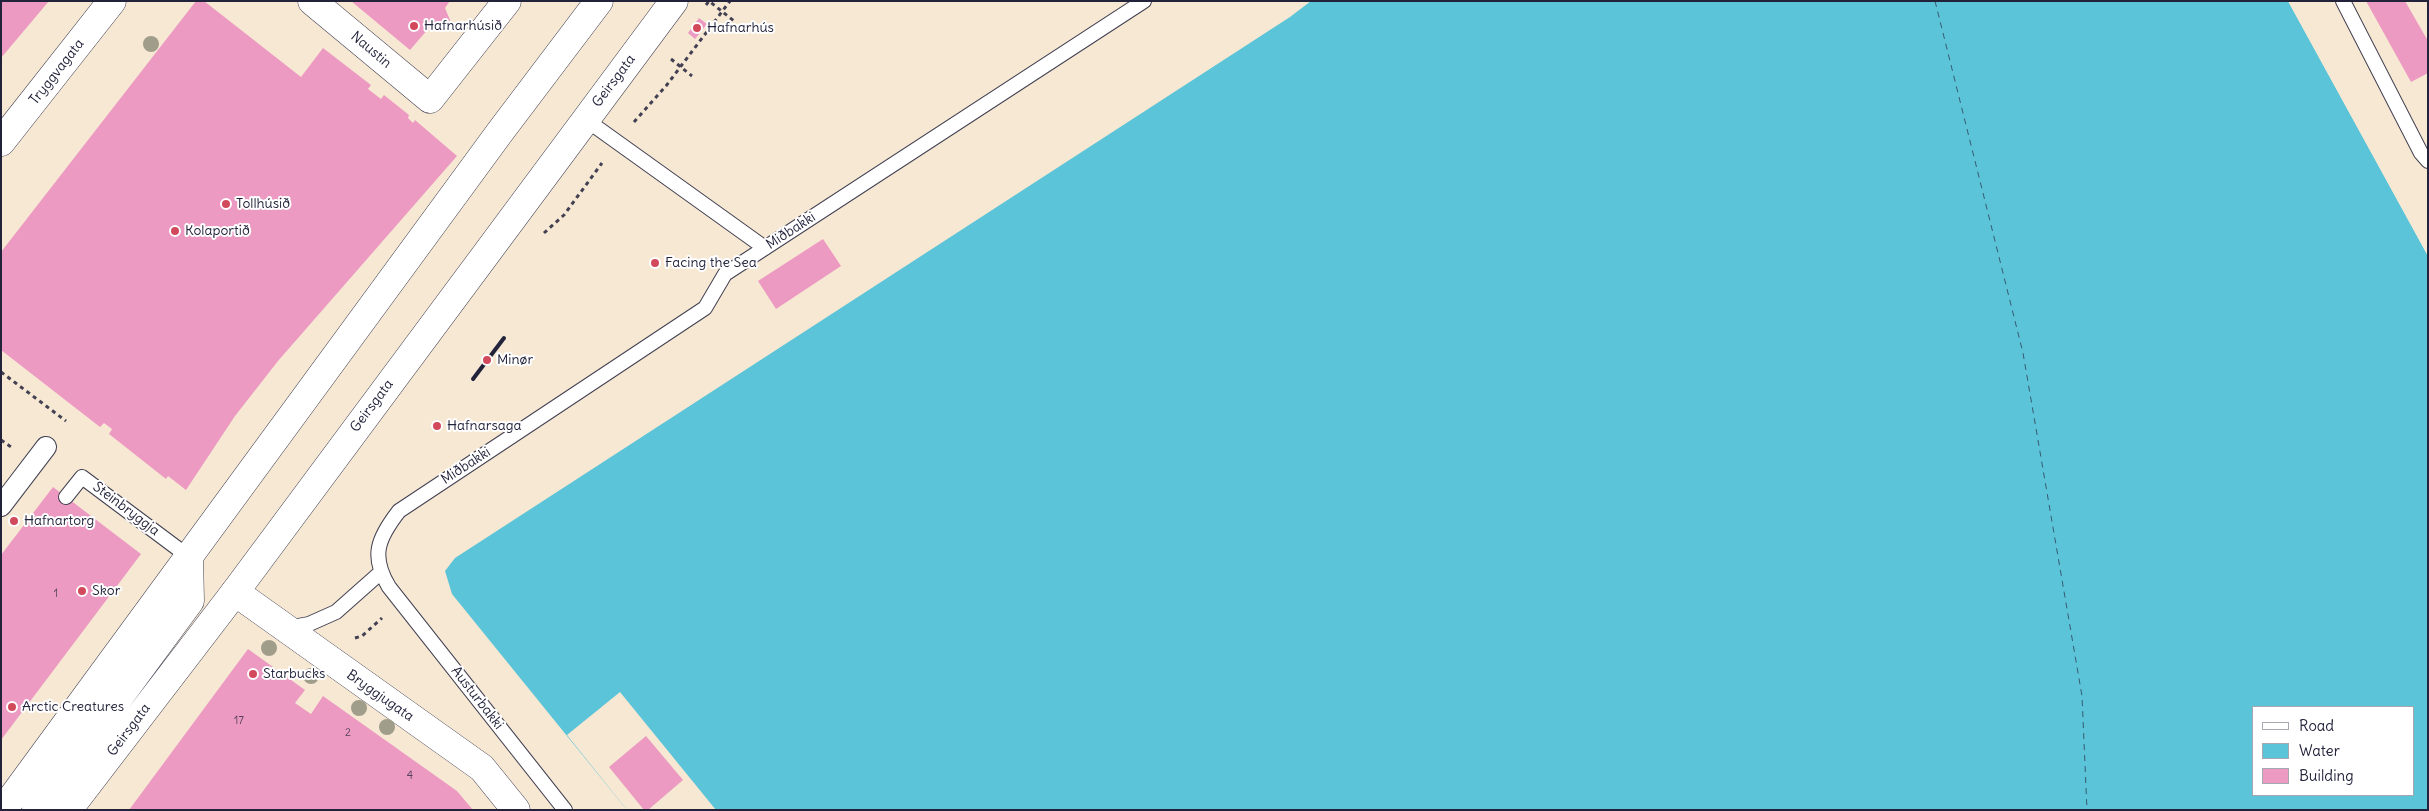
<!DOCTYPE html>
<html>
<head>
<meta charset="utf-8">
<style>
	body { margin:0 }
	#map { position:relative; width:2429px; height:811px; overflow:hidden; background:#f6e8d3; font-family:Delius,sans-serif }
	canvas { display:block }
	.frame { position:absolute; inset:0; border:2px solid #22223b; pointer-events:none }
	.legend { position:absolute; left:2252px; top:706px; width:162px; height:90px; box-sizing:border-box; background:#fff; border:1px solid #a7a7b1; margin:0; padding:6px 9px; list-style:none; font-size:15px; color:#22223b }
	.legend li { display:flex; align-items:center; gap:10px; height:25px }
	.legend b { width:25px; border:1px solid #a7a7b1 }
</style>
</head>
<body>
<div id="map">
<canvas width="2429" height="811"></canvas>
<div class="frame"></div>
<ul class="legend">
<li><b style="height:6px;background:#fff"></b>Road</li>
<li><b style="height:14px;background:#5cc4d8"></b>Water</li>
<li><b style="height:14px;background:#ec9ac2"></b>Building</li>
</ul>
</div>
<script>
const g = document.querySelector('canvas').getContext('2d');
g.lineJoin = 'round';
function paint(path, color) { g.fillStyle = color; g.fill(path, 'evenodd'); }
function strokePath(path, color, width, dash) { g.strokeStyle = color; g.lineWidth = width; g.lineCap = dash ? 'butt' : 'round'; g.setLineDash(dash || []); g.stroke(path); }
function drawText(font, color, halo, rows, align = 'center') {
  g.font = font + ' Delius,sans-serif'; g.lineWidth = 4; g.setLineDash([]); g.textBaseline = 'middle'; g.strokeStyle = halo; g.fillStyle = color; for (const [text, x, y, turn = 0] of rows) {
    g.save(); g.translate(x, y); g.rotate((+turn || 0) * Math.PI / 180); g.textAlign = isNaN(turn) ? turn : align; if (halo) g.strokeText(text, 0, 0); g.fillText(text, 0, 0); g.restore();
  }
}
paint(new Path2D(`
	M1311,1H2288L2428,256V810H627L452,594L445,571L455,558L1290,17ZM2253,707H2413V795H2253Z`), '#5cc4d8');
paint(new Path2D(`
	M2288,1H2290L2428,251V256Z
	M620,692L716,810H627L567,735Z`), '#f6e8d3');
strokePath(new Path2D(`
	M1935,1L2023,353L2082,696L2087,810`), '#365b72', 1, [6, 5]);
paint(new Path2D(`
	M1,1H49L1,58Z
	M196,1H204L301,77L323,48L371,85L368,89L381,99L384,95L409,115L408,118L413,123L415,120L457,156L278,361L235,416L186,490L168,476L166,479L109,434L112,429L104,423L100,427L1,350V252Z
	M351,1H450L445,8L450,20L448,24L441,30L429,28L410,50Z
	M2366,1H2405L2428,41V73L2411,82Z
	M699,18L707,24L695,39L688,33Z
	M823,239L841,266L776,309L758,281Z
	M53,487L141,554L1,740V555Z
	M248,649L305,690L295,703L311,714L323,696L457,791L473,810H129Z
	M646,736L683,780L648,810H644L609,767Z`), '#ec9ac2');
const service = new Path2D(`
	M2343,1L2421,153L2428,161
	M585,119L765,248
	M66,497L82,477L189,557
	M287,628L309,624L336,612L380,573
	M565,810L389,587C370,556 378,538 399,511L705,308L725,274L1144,1`);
const pedestrian = new Path2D(`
	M1,506L46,447`);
const minor = new Path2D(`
	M312,1L430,99L507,1
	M1,142L112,1
	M235,592L482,768L516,810`);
const primary = new Path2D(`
	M3,810L500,132L599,1
	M36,810L190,601L189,557
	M68,810L235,592L674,1`);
strokePath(service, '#424052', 16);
strokePath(pedestrian, '#424052', 22);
strokePath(minor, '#424052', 29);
strokePath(primary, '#424052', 29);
strokePath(new Path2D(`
	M706,5L709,1L734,21
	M671,59L692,76
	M634,122L666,86L730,1
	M544,233L564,215L602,163
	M1,372L66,421
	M1,440L11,447
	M355,638L362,636L382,618`), '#424052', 3, [4, 4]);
strokePath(service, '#fff', 14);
strokePath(pedestrian, '#fff', 20);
strokePath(minor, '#fff', 28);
strokePath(primary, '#fff', 28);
strokePath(new Path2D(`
	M473,379L504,338`), '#22223b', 4);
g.fillStyle = '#a09d8a';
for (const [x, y] of [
	[151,44],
	[269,648],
	[311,676],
	[359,708],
	[387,727]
]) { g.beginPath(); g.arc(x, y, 8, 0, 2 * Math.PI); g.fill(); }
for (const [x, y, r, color] of [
	[414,26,5,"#d1495b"],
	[697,28,5,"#d1495b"],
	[226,204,5,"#d1495b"],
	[175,231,5,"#d1495b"],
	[655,263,5,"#d1495b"],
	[487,360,5,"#d1495b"],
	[437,426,5,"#d1495b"],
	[14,521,5,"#d1495b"],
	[82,591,5,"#d1495b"],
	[253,674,5,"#d1495b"],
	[12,707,5,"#d1495b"]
]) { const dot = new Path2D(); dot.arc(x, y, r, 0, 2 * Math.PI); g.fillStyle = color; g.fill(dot); strokePath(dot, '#fff', 2); }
drawText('11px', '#54405d', null, [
	["1",56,594],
	["17",239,721],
	["2",348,733],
	["4",410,776]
]);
drawText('14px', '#22223b', '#fff', [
	["Hafnarhúsið",424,26],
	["Hafnarhús",707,28],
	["Tollhúsið",236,204],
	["Kolaportið",185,231],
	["Facing the Sea",665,263],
	["Minør",497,360],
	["Hafnarsaga",447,426],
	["Hafnartorg",24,521],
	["Skor",92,591],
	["Starbucks",263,674],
	["Arctic Creatures",22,707]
], 'left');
drawText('14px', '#22223b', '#fff', [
	["Naustin",371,50,40],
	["Tryggvagata",57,72,-52],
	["Geirsgata",614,81,-53],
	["Miðbakki",791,231,-33],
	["Geirsgata",372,406,-53],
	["Miðbakki",466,466,-33],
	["Steinbryggja",126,509,37],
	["Bryggjugata",380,696,35],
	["Austurbakki",477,698,52],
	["Geirsgata",129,730,-53]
]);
</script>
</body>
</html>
